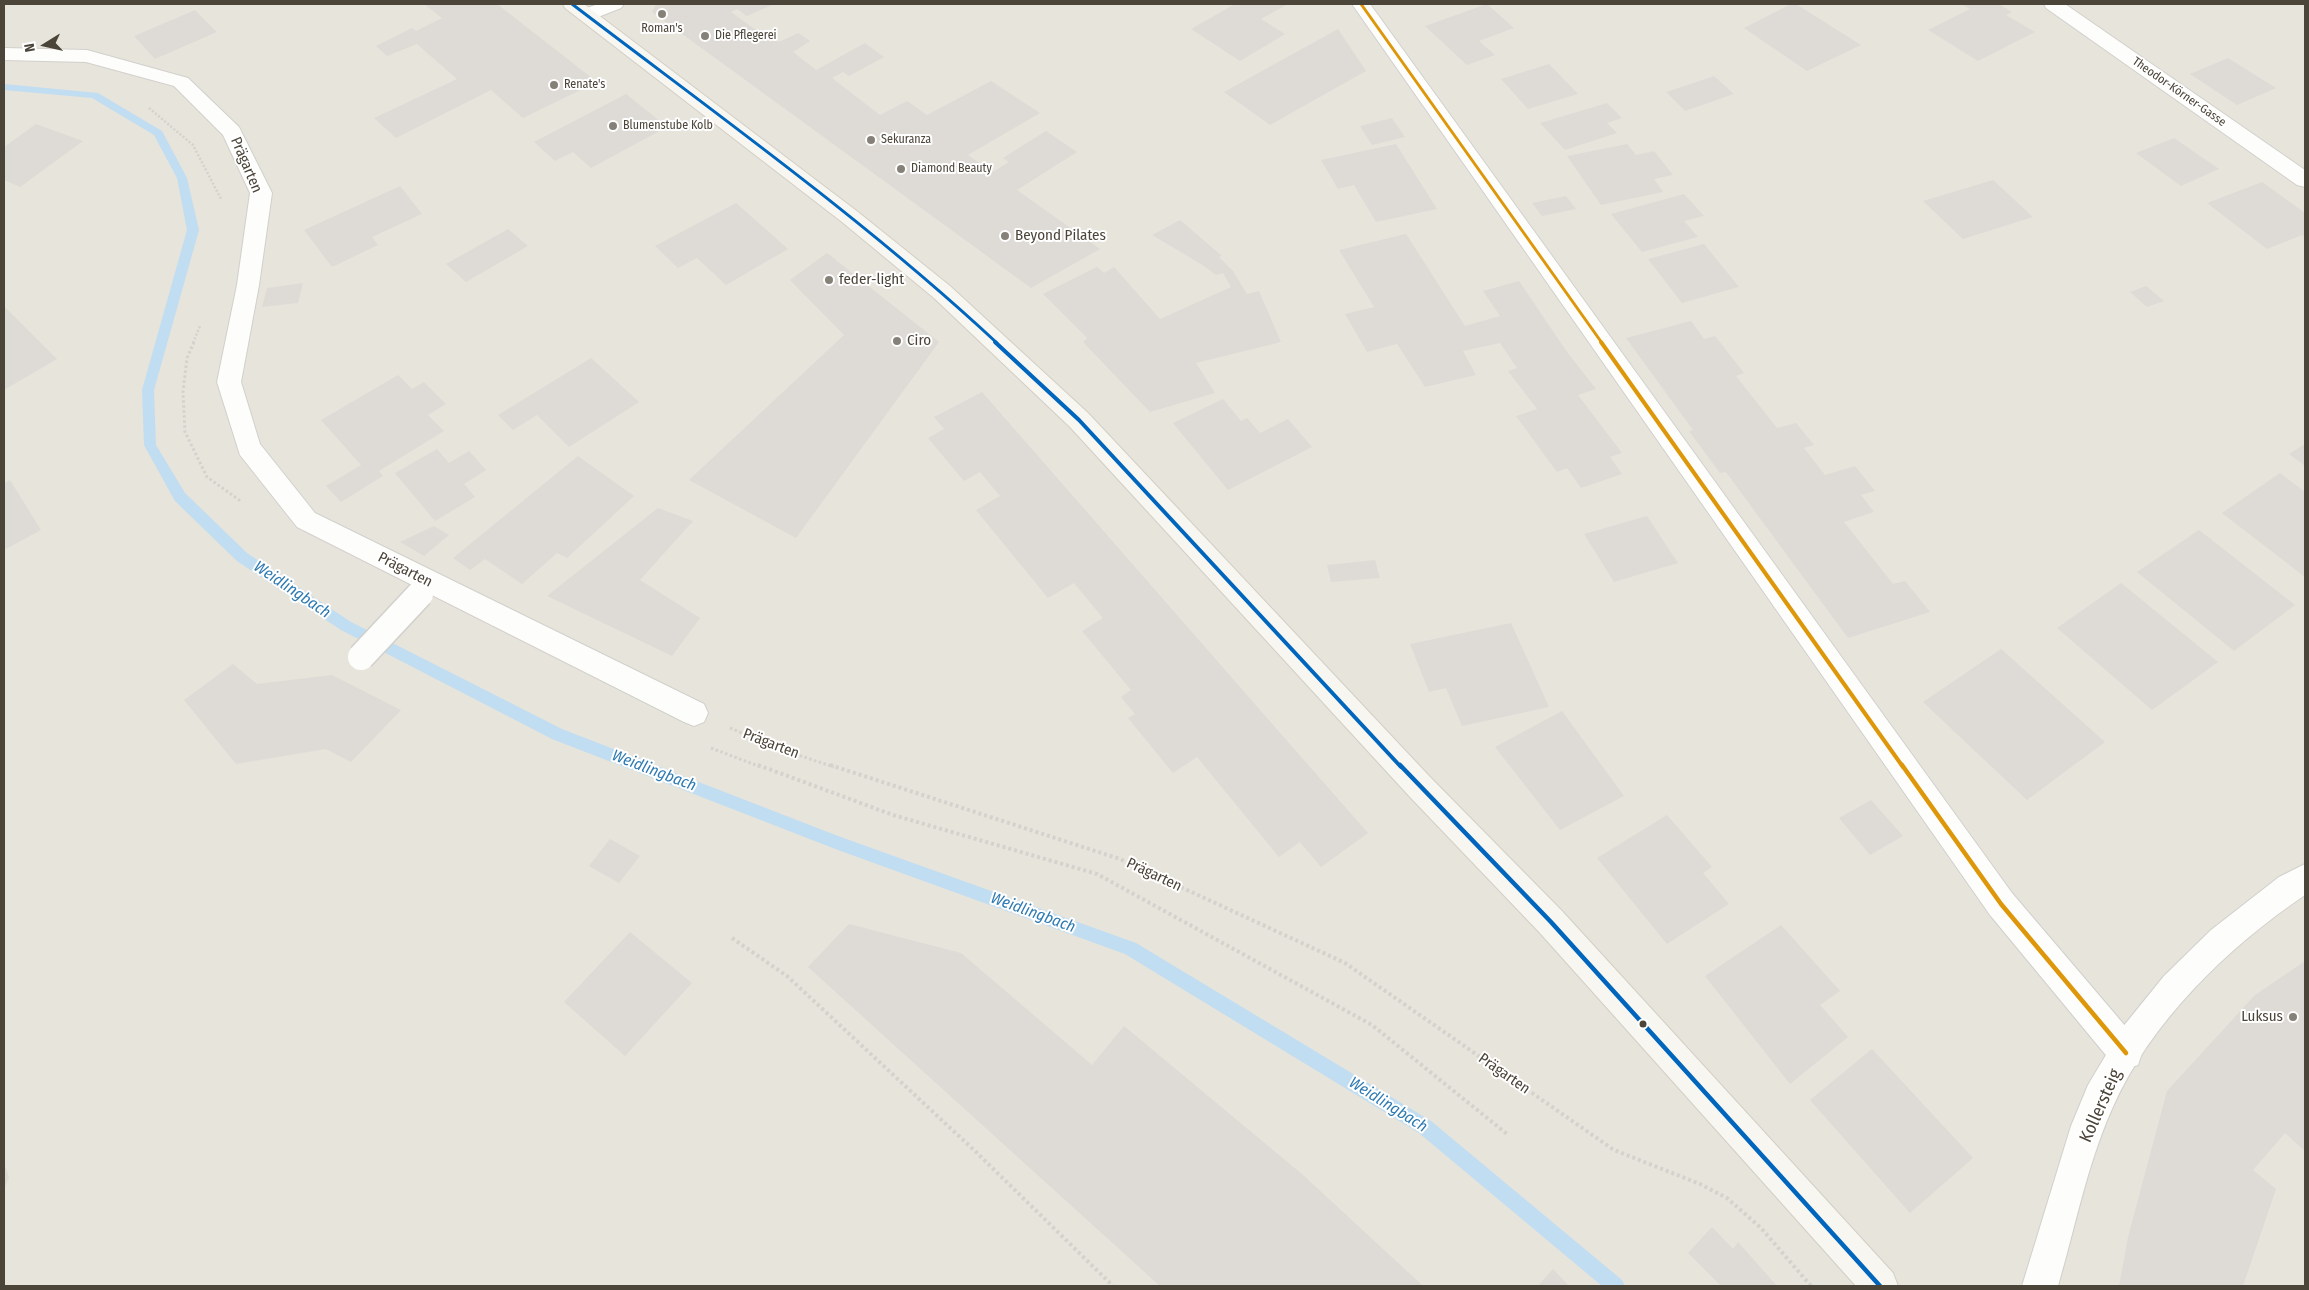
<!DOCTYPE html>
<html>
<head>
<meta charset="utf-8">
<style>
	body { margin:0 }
	#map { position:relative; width:2309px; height:1290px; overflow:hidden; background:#f4f2ee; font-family:"Fira Sans Condensed",sans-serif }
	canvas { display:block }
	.frame { position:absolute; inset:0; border:5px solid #4b4439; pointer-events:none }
	.north { position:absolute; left:20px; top:20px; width:50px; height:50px; -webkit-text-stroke:4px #fff; paint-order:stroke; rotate:260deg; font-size:14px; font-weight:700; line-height:20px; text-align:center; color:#4b4439 }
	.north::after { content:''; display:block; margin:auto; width:18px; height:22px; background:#4b4439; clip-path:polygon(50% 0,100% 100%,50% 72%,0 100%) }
</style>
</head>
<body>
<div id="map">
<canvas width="2309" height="1290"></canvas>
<div class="frame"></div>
<div class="north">N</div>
</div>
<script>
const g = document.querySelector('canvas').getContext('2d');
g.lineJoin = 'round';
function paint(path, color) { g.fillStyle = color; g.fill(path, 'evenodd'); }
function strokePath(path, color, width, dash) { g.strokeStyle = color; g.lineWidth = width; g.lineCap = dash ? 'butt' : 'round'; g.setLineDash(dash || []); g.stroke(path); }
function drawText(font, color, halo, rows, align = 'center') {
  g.font = font + ' "Fira Sans Condensed",sans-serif'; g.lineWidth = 4; g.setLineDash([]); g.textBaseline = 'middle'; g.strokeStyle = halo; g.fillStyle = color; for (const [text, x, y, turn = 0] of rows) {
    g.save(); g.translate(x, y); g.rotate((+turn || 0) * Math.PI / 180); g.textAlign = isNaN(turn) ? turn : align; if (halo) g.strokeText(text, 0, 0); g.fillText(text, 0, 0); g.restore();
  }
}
paint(new Path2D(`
	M4,4H2305V1286H4Z`), '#e7e4dc');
paint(new Path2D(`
	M4,84L98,93L162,131L187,178L199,230L154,390L156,445L185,493L247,553L351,622L562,729L838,836L1136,943L1431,1121L1622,1280L1625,1286H1602L1419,1133L1125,954L838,850L552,739L341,630L237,561L175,501L144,445L142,390L187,230L177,178L154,135L92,98L4,90Z`), '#c0ddf1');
paint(new Path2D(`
	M424,4H497L597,82L523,118L491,90L396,138L374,118L457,79L417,44L387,56L376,46L412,28L416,31L442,18Z
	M656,4H774L747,16L737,9L731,12L757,31L759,29L779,42L798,33L810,41L793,52L816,70L865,43L884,57L849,76L843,72L832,78L880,115L907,101L927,115L991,81L1040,113L968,155L993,172L1009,162L1003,158L1046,131L1077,152L1017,190L1100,249L1031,288L652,12Z
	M1235,4H1288L1261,19L1285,34L1240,61L1191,29Z
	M1487,4L1514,28L1479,41L1495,55L1467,65L1425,26Z
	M1791,4H1796L1861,45L1807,71L1744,28Z
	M1961,4H1999L2012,12L2006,15L2035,32L1978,61L1928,30L1970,9Z
	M195,10L217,32L155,59L134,36Z
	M1338,29L1366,71L1270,125L1224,92Z
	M2228,58L2276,88L2237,105L2190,74Z
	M1549,64L1578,94L1528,109L1501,79Z
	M1714,76L1734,94L1685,111L1666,92Z
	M626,94L667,127L591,168L573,152L555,161L534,142Z
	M1607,103L1622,118L1607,123L1617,133L1565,150L1540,123Z
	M1392,118L1405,137L1372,145L1360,126Z
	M36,124L83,141L20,187L4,180V147Z
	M2174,138L2219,169L2181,186L2136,153Z
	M1396,144L1437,209L1376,222L1354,185L1338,189L1321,160Z
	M1627,144L1636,155L1654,151L1673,175L1654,179L1663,192L1601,205L1567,156Z
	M1993,180L2033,217L1963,239L1923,201Z
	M2262,182L2305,213V238L2302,235L2267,249L2207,203Z
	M400,186L422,214L372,237L378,245L332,267L304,230Z
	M1684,194L1704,216L1684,221L1698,237L1642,252L1611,214Z
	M1566,196L1576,209L1542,216L1532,203Z
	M736,203L788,249L726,285L697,258L678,268L655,246Z
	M1180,220L1222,256L1219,257L1233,271L1247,294L1259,291L1281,342L1196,363L1215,393L1150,412L1083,342L1087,338L1043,294L1097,267L1104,273L1114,267L1160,319L1231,287L1223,273L1216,275L1204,266L1152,235Z
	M508,229L528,246L466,282L446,264Z
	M1406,234L1465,326L1500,316L1483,291L1519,281L1567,352L1596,389L1578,395L1622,453L1610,457L1622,474L1581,488L1567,468L1557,472L1516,416L1537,409L1508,371L1517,368L1500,343L1463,351L1476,375L1425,387L1397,344L1367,352L1345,314L1374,307L1339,250Z
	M1704,244L1739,287L1682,303L1648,259Z
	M827,253L939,342L796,538L689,480L844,335L790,280Z
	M303,283L298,303L262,307L267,288Z
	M2146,286L2164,301L2147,307L2130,292Z
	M4,306L57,359L4,390Z
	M1691,321L1704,339L1715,336L1744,373L1736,376L1777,428L1796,423L1814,445L1804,448L1825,475L1855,466L1875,491L1861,495L1874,512L1844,522L1893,584L1905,581L1930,612L1848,638L1726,472L1720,473L1689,431L1693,430L1626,338Z
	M591,358L639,402L569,447L537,415L513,430L498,415Z
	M398,375L412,389L424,382L446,404L428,415L444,431L379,471L383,476L341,502L326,486L361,465L321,420Z
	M982,392L1288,742L1368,833L1321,867L1300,842L1279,857L1197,757L1173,773L1128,718L1135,714L1121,697L1131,690L1082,631L1103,618L1074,583L1048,598L976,510L1000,496L980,472L964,481L928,438L944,429L934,417Z
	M1223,399L1241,421L1247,418L1260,433L1288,419L1312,447L1228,490L1173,423Z
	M2305,444V466L2289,454Z
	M437,449L449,463L469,451L486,470L464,484L475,497L435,521L395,473Z
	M578,456L634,496L567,558L557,553L522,584L485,559L470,570L453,558Z
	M2280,473L2305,492V577L2222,513Z
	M10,480L41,530L4,550V483Z
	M658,508L693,521L640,580L700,618L672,656L547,596Z
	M1647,516L1678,563L1614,582L1584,534Z
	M434,526L449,535L424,556L400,542Z
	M2199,530L2295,605L2234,651L2137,572Z
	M1375,560L1380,578L1331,582L1327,565Z
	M2121,583L2218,662L2152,710L2057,628Z
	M1511,623L1549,707L1462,726L1446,688L1429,692L1410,644Z
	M2001,649L2105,742L2027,800L1923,702Z
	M233,664L257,684L332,675L401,710L351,762L326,749L236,764L184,700Z
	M1562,711L1624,796L1560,830L1495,747Z
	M1871,800L1903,836L1870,855L1839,818Z
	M1667,815L1712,867L1703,873L1729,904L1667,944L1597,858Z
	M610,839L640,856L619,883L589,866Z
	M849,924L961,953L1092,1065L1124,1026L1303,1175L1423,1286H1160L808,967Z
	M1781,925L1840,991L1820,1005L1848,1037L1790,1084L1705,976Z
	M630,932L692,983L625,1056L564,1002Z
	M2305,961V1151L2285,1133L2253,1170L2276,1189L2243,1286H2119L2128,1237L2167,1091L2255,995Z
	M1872,1049L1973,1158L1910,1213L1810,1100Z
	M4,1163L9,1177L4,1190Z
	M1712,1227L1733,1249L1738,1242L1777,1286H1721L1688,1253Z
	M1553,1269L1569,1286H1538Z`), '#dedbd6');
const minor = new Path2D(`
	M598,4H624L621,8L593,19H579L576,15L579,11Z
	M1352,4H1370L2012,893L2138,1041L2142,1053L2138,1065L2126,1069L2114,1065L1990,915Z
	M2044,4H2065L2305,170V187L2297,185L2046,8Z
	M4,48L87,50L188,78L239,127L272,193L259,285L241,382L260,444L315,513L704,704L708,713L704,722L694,726L684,722L297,527L240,455L217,382L237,285L250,193L223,135L174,86L86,62L4,60Z`);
const tertiary = new Path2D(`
	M2305,864V895C2227,948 2150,1022 2112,1109C2087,1165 2075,1228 2058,1286H2022L2071,1126L2088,1085L2122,1028L2164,976L2211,930L2279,877Z`);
const secondary = new Path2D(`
	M563,4H584L858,212L950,286L1088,413L1430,777L1562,911L1893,1273L1898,1286H1856L1540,933L1410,797L1070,427L934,298L842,222L565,8Z`);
strokePath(minor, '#d2d0cb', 2);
strokePath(tertiary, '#d2d0cb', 2);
strokePath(secondary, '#d3cfc5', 2);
strokePath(new Path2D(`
	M149,108L193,145L221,199
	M193,343L200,326`), '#d3d2cc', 2.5, [2, 2]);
strokePath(new Path2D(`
	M194,342L187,358L183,392L185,432L207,477L242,502
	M730,728L786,751L834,767
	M711,748L761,767`), '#d3d2cc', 3, [2.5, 2.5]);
strokePath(new Path2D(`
	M758,765L893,815L1097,874L1372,1025L1507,1134
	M830,765L1120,859L1345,963L1614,1150L1700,1184L1727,1198L1761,1228L1811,1286
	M732,938L787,976L975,1151L1113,1286`), '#d3d2cc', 4, [3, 3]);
paint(minor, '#fdfdfc');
paint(tertiary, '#fdfdfc');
paint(secondary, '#f7f6f1');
const serviceBridge = new Path2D(`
	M361,657L420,594`);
strokePath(serviceBridge, '#d2d0cb', 29, []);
strokePath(serviceBridge, '#fdfdfc', 26);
strokePath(new Path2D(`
	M572,4C716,114 864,219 997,343`), '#0065bd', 3);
strokePath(new Path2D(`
	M995,342L1079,420L1401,767`), '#0065bd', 4);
strokePath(new Path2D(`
	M1400,765L1551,922L1880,1286`), '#0065bd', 4.5);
strokePath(new Path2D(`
	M1361,4L1602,343`), '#dd9709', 3);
strokePath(new Path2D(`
	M1601,342L1903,767`), '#dd9709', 4);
strokePath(new Path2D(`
	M1902,765L2001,904L2126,1053`), '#dd9709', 4.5);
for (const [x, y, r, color] of [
	[662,14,5,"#868178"],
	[705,36,5,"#868178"],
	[554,85,5,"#868178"],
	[613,126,5,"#868178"],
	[871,140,5,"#868178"],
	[901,169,5,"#868178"],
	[1005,236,5,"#868178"],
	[829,280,5,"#868178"],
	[897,341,5,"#868178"],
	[2293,1017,5,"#868178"],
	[1643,1024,4.5,"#4b4439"]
]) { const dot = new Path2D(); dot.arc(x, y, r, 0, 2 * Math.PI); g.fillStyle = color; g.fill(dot); strokePath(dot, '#fff', 2); }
drawText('12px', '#4b4439', '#fff', [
	["Roman's",662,29,"center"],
	["Die Pflegerei",715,36],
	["Renate's",564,85],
	["Blumenstube Kolb",623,126],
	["Sekuranza",881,140],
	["Diamond Beauty",911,169]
], 'left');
drawText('12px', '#4b4439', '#fff', [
	["Theodor-Körner-Gasse",2179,92,35]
]);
drawText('15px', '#4b4439', '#fff', [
	["Prägarten",246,165,67],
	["Prägarten",405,570,27],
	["Prägarten",771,744,21],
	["Prägarten",1154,875,25],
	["Prägarten",1504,1074,35]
]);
drawText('15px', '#4b4439', '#fff', [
	["Beyond Pilates",1015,236],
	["feder-light",839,280],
	["Ciro",907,341],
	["Luksus",2283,1017,"right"]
], 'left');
drawText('italic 16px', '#2e7ab2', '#fff', [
	["Weidlingbach",292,590,34],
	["Weidlingbach",654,771,21],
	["Weidlingbach",1033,913,20],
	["Weidlingbach",1388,1105,32]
]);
drawText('18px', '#4b4439', '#fff', [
	["Kollersteig",2101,1106,-66]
]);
</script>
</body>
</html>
